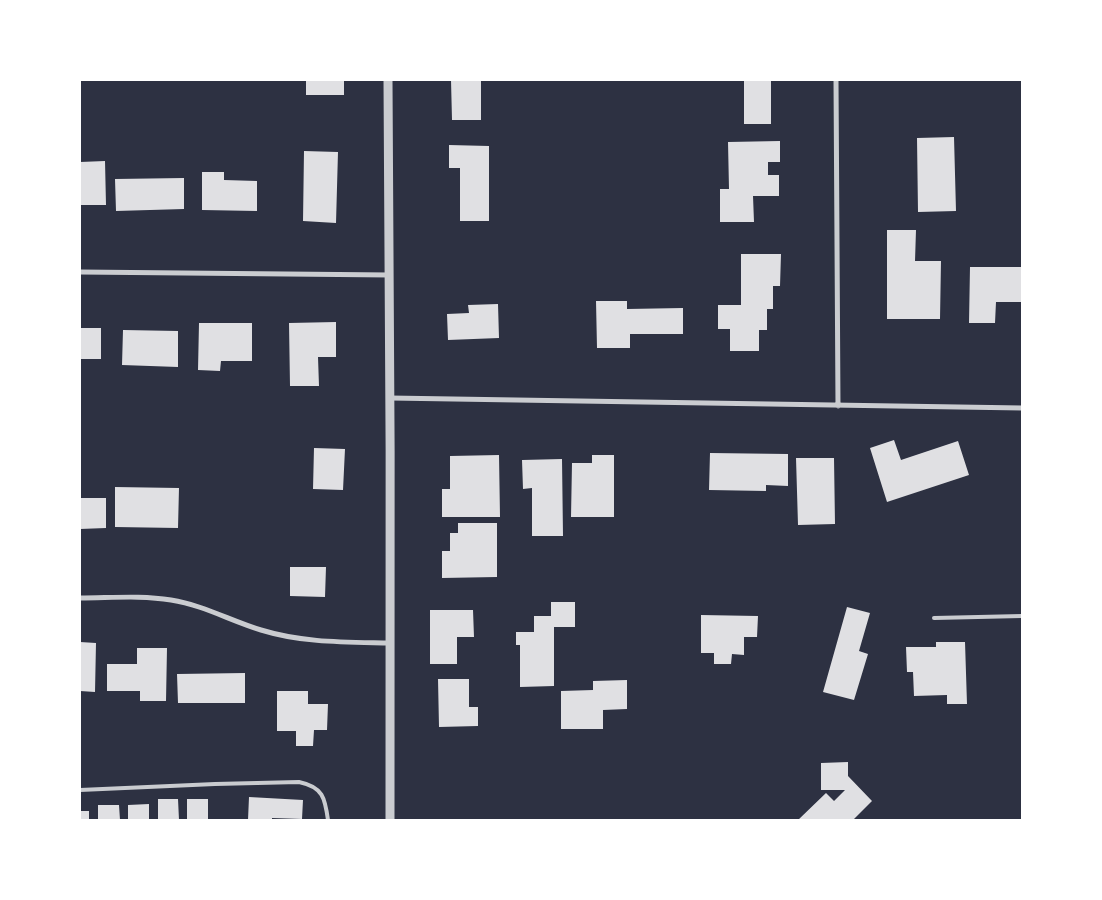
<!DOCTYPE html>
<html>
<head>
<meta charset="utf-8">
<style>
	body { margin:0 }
	#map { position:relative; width:1102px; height:900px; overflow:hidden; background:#2d3142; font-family:Jost,sans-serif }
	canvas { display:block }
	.frame { position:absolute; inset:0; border:81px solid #fff; pointer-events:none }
</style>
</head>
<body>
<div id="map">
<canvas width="1102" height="900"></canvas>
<div class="frame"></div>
</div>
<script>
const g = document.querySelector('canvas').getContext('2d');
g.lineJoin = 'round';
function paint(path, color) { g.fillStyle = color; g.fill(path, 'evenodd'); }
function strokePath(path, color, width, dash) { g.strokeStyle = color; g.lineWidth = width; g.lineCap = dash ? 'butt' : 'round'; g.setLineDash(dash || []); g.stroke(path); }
paint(new Path2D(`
	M306,80H344V95H306Z
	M451,80H481V120H452Z
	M744,80H771V124H744Z
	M954,137L956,211L918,212L917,138Z
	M780,141V162H768V175H779V196H753L754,222H720V189H729L728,142Z
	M449,145L489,146V221H460V168H449Z
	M304,151L338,152L336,223L303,221Z
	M105,161L106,205H80V162Z
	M202,172H224V180L257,181V211L202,210Z
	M184,178V209L116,211L115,179Z
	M887,230H916L915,261H941L940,319H887Z
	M741,254H781L780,286H773V309H767V330H759V351H730V329H718V305H741Z
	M970,267H1022V302H996L995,323H969Z
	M596,301H627V309L683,308V334H630V348H597Z
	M498,304L499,338L448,340L447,314L469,313L468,305Z
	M336,322V357H318L319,386H290L289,323Z
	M199,323H252V361H221L220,371L198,370Z
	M80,328H101V359H80Z
	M123,330L178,331V367L122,365Z
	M894,440L901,460L958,441L969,475L887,502L870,448Z
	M314,448L345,449L343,490L313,489Z
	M710,453L788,454V486L766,485V491L709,490Z
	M499,455L500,517H442V489H450V456Z
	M592,455H614V517H571L572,463H592Z
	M796,458H834L835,524L798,525Z
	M562,459L563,536H532V488L523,489L522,460Z
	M115,487L179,488L178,528L115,527Z
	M80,498H106V528L80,529Z
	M458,523H497V577L442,578V551H450V533H458Z
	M290,567H326L325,597L290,596Z
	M551,602H575V627H554V686L520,687V645H516V632H534V616H551Z
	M847,607L870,613L859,651L868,654L854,700L823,692Z
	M430,610H473L474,637H457V664H430Z
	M701,615L758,616L757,637H744V655L732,654L731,664H714V653H701Z
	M80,642L96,643L95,692L80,691Z
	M936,642H965L967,704H947V695L914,696L913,672H907L906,647H936Z
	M137,648H167L166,701H140V691H107V664H137Z
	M245,673V703H178L177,674Z
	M438,679H469V707H478V726L439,727Z
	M627,680V709L603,710V729H561V691L593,690V681Z
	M277,691H308V704H328L327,730H314L313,746H296V731H277Z
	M848,762V776L872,801L853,820H798L826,793L834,801L845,790H821V763Z
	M249,797L303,800L302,819L272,818V820H248Z
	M158,799H178L179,820H158Z
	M187,799H208V820H187Z
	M149,804V820H128V805Z
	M98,805H119L120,820H98Z
	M80,811H89V820H80Z`), '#e0e0e3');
strokePath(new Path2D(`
	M934,618L1022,616
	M80,790L215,784L299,782C323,787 325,798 328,820`), '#caccd0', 4);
strokePath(new Path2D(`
	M836,80L838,406
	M80,272L390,275
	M390,398L1022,408
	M80,598C110,598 141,595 171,600C203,605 231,621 261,630C303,643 346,642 390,643`), '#caccd0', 5);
strokePath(new Path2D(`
	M388,80C391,327 390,573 390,820`), '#caccd0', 9);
</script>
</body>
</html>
